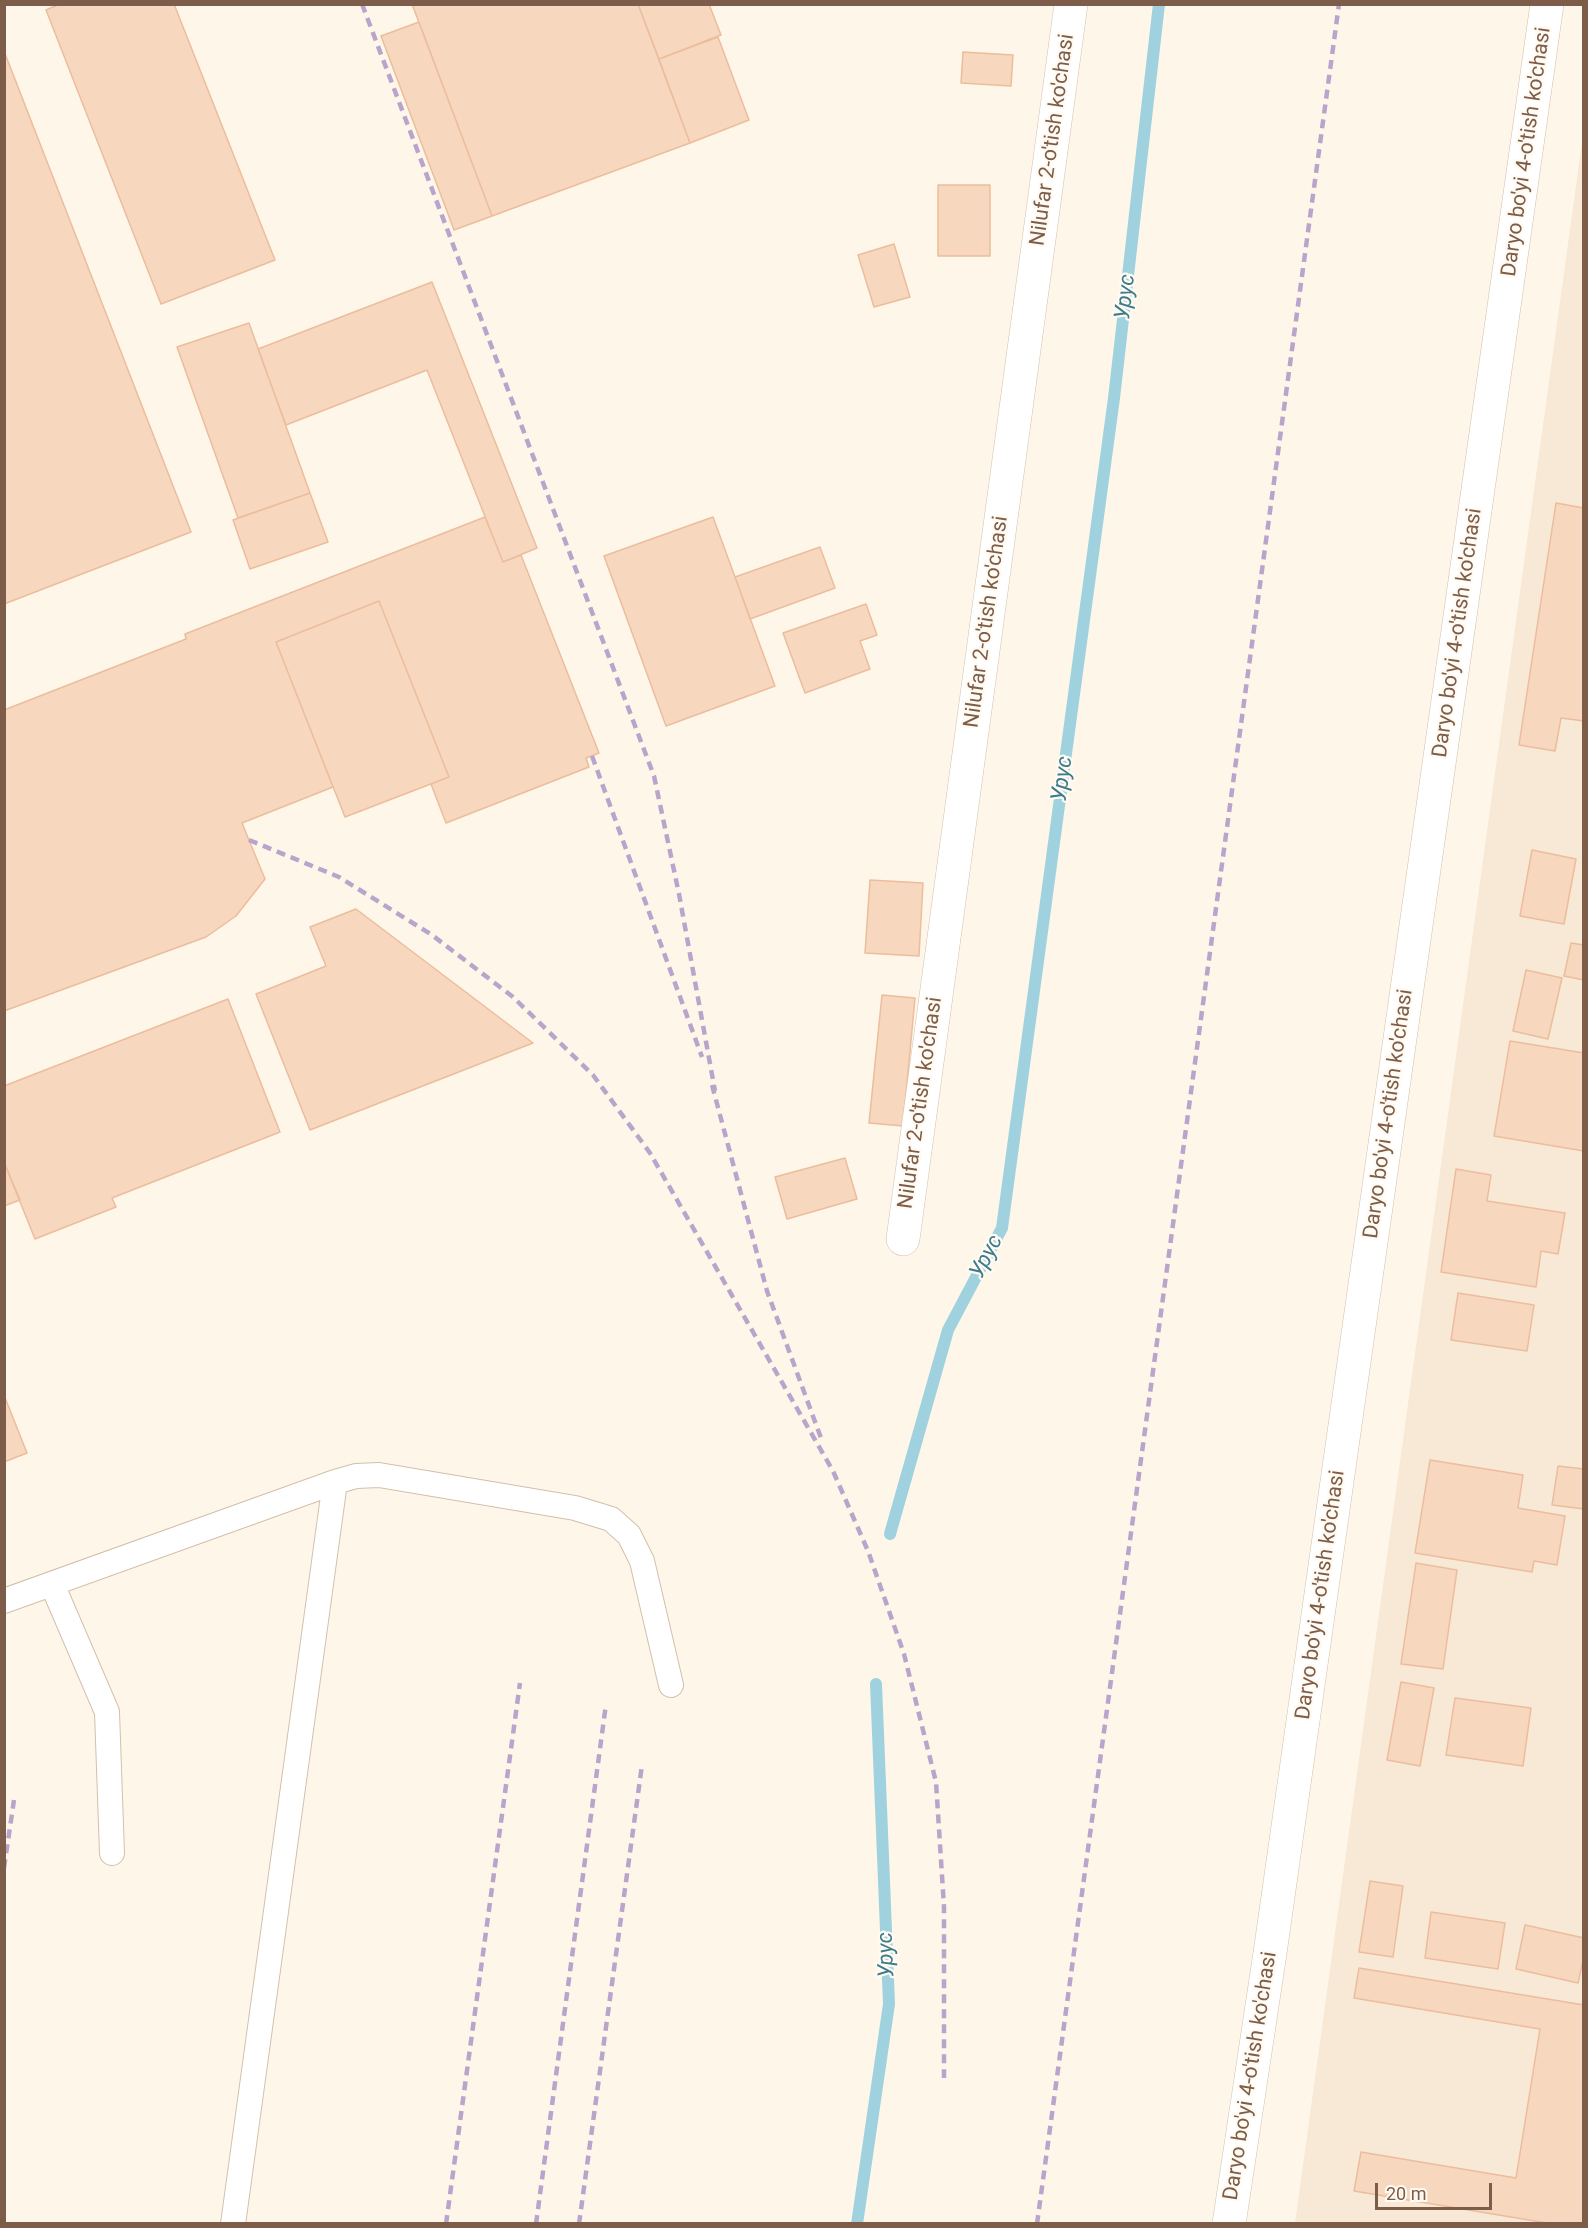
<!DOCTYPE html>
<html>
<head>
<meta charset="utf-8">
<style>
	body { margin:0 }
	#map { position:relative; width:1588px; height:2228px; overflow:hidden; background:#fef7e9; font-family:Roboto,sans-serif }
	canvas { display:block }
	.frame { position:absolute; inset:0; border:6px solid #7d5d49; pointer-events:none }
	.scale { position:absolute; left:1375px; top:2183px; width:117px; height:27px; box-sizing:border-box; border:3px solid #7d5d49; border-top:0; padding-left:8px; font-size:18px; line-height:21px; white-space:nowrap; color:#7d5d49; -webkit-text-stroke:4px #fffaf2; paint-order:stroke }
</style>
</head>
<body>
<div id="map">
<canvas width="1588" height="2228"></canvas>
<div class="frame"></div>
<div class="scale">20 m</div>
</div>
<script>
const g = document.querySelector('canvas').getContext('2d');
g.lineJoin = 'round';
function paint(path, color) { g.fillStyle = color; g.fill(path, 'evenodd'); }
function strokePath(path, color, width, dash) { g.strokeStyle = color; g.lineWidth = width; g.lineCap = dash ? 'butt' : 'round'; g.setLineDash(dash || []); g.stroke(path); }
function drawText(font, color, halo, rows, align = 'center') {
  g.font = font + ' Roboto,sans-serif'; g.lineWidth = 4.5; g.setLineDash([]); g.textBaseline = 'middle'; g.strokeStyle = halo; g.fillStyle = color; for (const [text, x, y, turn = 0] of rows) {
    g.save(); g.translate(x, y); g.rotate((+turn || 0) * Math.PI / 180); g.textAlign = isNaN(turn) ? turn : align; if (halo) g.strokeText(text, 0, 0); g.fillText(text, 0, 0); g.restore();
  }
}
paint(new Path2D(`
	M1583,135V2223H1295Z`), '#f7e9d6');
strokePath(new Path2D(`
	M890,1534L948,1330L1002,1228L1114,398L1159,4
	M857,2224L889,2004L876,1684`), '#9fd2de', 12);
const building = new Path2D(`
	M60,4H174L275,260L161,304L46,10Z
	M412,4H638L690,143L492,216Z
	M638,4H709L721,35L659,59Z
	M419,22L492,216L454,230L381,36Z
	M718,37L749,120L690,143L659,59Z
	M4,51L191,532L4,604Z
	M963,52L1013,55L1011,86L961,83Z
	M938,185H990V256H938Z
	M894,244L910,297L874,307L858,255Z
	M432,282L537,548L503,562L427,370L286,425L258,349Z
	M249,323L310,493L238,518L177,347Z
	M310,493L328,542L250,569L233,520Z
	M1556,503L1584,508V721L1561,718L1555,751L1519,745Z
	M485,517L503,562L521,555L599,753L586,758L589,767L446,823L431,784L449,777L379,601L276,642L333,787L242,823L265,879L236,916L206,937L4,1011V710L186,639L185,634Z
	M713,517L775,686L666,726L604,556Z
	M820,547L835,588L750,619L735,577Z
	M379,601L449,777L345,817L276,642Z
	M866,604L877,635L860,641L870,669L805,693L783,633Z
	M1532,850L1576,859L1564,924L1520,916Z
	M870,880L923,883L919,956L865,953Z
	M356,909L533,1043L310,1130L256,994L326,966L310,927Z
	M1571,943L1584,945V980L1564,976Z
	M1526,970L1562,978L1548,1039L1513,1031Z
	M882,995L915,998L903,1126L869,1123Z
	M228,999L280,1132L112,1198L116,1207L35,1239L4,1162V1086Z
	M1510,1041L1584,1053V1151L1494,1136Z
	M845,1158L857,1199L787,1219L775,1177Z
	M4,1162L20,1200L4,1206Z
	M1456,1169L1491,1175L1487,1201L1565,1213L1558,1254L1541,1251L1536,1287L1441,1272Z
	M1458,1293L1534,1305L1527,1351L1451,1340Z
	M4,1395L27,1453L4,1462Z
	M1430,1460L1523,1475L1518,1508L1565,1516L1557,1565L1534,1561L1532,1572L1415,1553Z
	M1558,1466L1584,1469V1509L1552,1505Z
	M1416,1563L1457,1570L1443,1669L1401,1664Z
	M1401,1682L1434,1688L1420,1766L1387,1760Z
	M1455,1698L1531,1708L1523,1766L1446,1755Z
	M1370,1881L1403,1886L1393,1957L1359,1952Z
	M1431,1912L1505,1923L1498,1969L1425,1958Z
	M1525,1925L1584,1938V1956L1578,1983L1516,1969Z
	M1359,1968L1584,2005V2224H1553L1354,2191L1361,2152L1516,2178L1540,2029L1354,1998Z`);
paint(building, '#f7d7be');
strokePath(building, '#ecbd9c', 1.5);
const lane = new Path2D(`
	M52,1584L107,1712L112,1853
	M4,1601L335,1482L356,1476L379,1475L575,1508L611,1519L629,1535L642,1561L671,1685
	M233,2224L335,1482`);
const street = new Path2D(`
	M903,1239L1071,4
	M1229,2224L1270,1953L1547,4`);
strokePath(lane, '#d3bfac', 26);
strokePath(street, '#d3bfac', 34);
strokePath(lane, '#fff', 24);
strokePath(street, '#fff', 33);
strokePath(new Path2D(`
	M362,4L654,776L679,894L715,1091
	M592,756L702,1057
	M249,840L339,877L432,935L513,997L593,1075L650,1153L833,1471L868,1551L904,1654L936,1782L944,1907V2078
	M712,1085L767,1291L821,1438
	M4,1868L14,1800
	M446,2224L520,1683
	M536,2224L606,1704
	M579,2224L642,1765
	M1037,2224L1339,4`), '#bba4cb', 4.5, [9, 6]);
drawText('21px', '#7d5d49', '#fffaf2', [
	["Nilufar 2-o'tish ko'chasi",1053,140,-82],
	["Daryo bo'yi 4-o'tish ko'chasi",1527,152,-82],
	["Nilufar 2-o'tish ko'chasi",987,622,-82],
	["Daryo bo'yi 4-o'tish ko'chasi",1458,633,-82],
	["Nilufar 2-o'tish ko'chasi",921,1103,-82],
	["Daryo bo'yi 4-o'tish ko'chasi",1389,1114,-82],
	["Daryo bo'yi 4-o'tish ko'chasi",1321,1595,-82],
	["Daryo bo'yi 4-o'tish ko'chasi",1251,2076,-81]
]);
drawText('italic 22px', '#3c7b8b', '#fffaf2', [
	["Урус",1126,297,-83],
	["Урус",1063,779,-82],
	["Урус",987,1257,-62],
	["Урус",887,1955,-92]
]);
</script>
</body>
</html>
